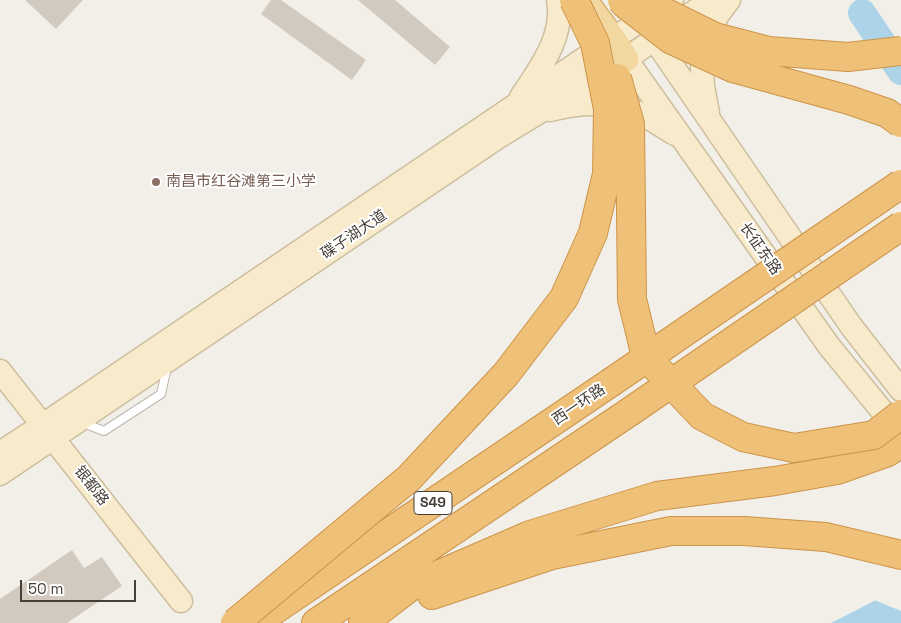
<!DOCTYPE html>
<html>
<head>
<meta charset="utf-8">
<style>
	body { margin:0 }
	#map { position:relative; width:901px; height:623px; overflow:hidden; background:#f2efe9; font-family:"Space Grotesk",sans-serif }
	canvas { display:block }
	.scale { position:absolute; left:20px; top:580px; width:116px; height:22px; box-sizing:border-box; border:2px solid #453f38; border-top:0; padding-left:6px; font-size:15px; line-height:18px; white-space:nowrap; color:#453f38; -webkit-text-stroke:4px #fff; paint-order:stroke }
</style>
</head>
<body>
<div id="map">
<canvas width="901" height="623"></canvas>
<div class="scale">50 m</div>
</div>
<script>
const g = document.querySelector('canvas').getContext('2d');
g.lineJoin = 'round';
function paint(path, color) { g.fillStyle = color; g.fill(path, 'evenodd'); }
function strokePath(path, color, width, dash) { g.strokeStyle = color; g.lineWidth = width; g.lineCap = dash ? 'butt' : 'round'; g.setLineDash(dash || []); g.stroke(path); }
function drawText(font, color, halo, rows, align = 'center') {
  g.font = font + ' "Space Grotesk","Noto Sans SC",sans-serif'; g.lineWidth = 4; g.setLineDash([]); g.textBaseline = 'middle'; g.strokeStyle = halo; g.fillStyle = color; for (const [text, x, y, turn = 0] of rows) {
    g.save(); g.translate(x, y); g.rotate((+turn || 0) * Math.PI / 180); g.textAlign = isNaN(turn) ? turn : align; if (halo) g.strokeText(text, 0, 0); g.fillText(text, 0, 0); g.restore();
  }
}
paint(new Path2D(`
	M901,585V623H831L882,597Z`), '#acd3e8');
paint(new Path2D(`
	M901,583V611L872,599L881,595Z`), '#f2efe9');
strokePath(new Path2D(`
	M862,13L901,71`), '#acd3e8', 28);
paint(new Path2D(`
	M25,0H83L56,29Z
	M271,0H281L366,60L352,80L261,14Z
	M358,0H395L450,47L435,65Z
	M72,550L84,568L102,557L122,586L67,623H0V599Z`), '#d3cabf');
const lane = new Path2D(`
	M83,423L104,431L161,394L167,367`);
const secondary = new Path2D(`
	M654,39L851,326L901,390
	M626,59L829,346L901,434
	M521,97C540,68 565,36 558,0
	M550,110C580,102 613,101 642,114C653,120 664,128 675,134
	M708,113L703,86L702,69L703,50L717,16L729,0
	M0,371L181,601
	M0,453L43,425L644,18L672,0
	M0,474L500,136L626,59L711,0`);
const primary = new Path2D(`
	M584,0L613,39L626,59`);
const highway = new Path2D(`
	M432,595L552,555L671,531H744L826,537L901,555
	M255,623L610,383
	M316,623L628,413
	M363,623L410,587L530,535L657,496L775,481L837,470L888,452L901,443`);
strokePath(lane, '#bdb6ac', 10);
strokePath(secondary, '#cdbe9d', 25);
strokePath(primary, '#d6b373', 28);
strokePath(highway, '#cc9449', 30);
strokePath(lane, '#fff', 8);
strokePath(secondary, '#f8ebcc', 22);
strokePath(primary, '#f3d7a1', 25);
strokePath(highway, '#eec078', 28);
const highwayBridge = new Path2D(`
	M622,0L625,4L670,39L733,68L849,100L887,113L901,123
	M646,0L654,7L715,37L769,51L848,57L901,51
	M617,78L630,124L632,299L646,357L702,416L743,437L794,448L874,435L901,414
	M610,383L901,184
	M628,413L901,226
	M235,623L409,478L506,374L564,298L593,233L607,174L608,109L595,43L574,0`);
strokePath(highwayBridge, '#cc9449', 30, []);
strokePath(highwayBridge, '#eec078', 28);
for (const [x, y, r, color] of [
	[156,182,5,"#8d6e63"]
]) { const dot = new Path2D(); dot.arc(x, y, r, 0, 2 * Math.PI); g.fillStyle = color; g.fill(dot); strokePath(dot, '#fff', 2); }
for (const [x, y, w] of [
	[433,503,38]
]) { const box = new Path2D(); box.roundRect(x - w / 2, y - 11.5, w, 23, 4); g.fillStyle = '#fff'; g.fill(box); strokePath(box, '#453f38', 1); }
drawText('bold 14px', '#453f38', null, [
	["S49",433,503]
]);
drawText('15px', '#785e54', '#fff', [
	["南昌市红谷滩第三小学",166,182]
], 'left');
drawText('15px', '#453f38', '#fff', [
	["碟子湖大道",354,235,-34],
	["长征东路",760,249,55],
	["西一环路",579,405,-34],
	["银都路",91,486,52]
]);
</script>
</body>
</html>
